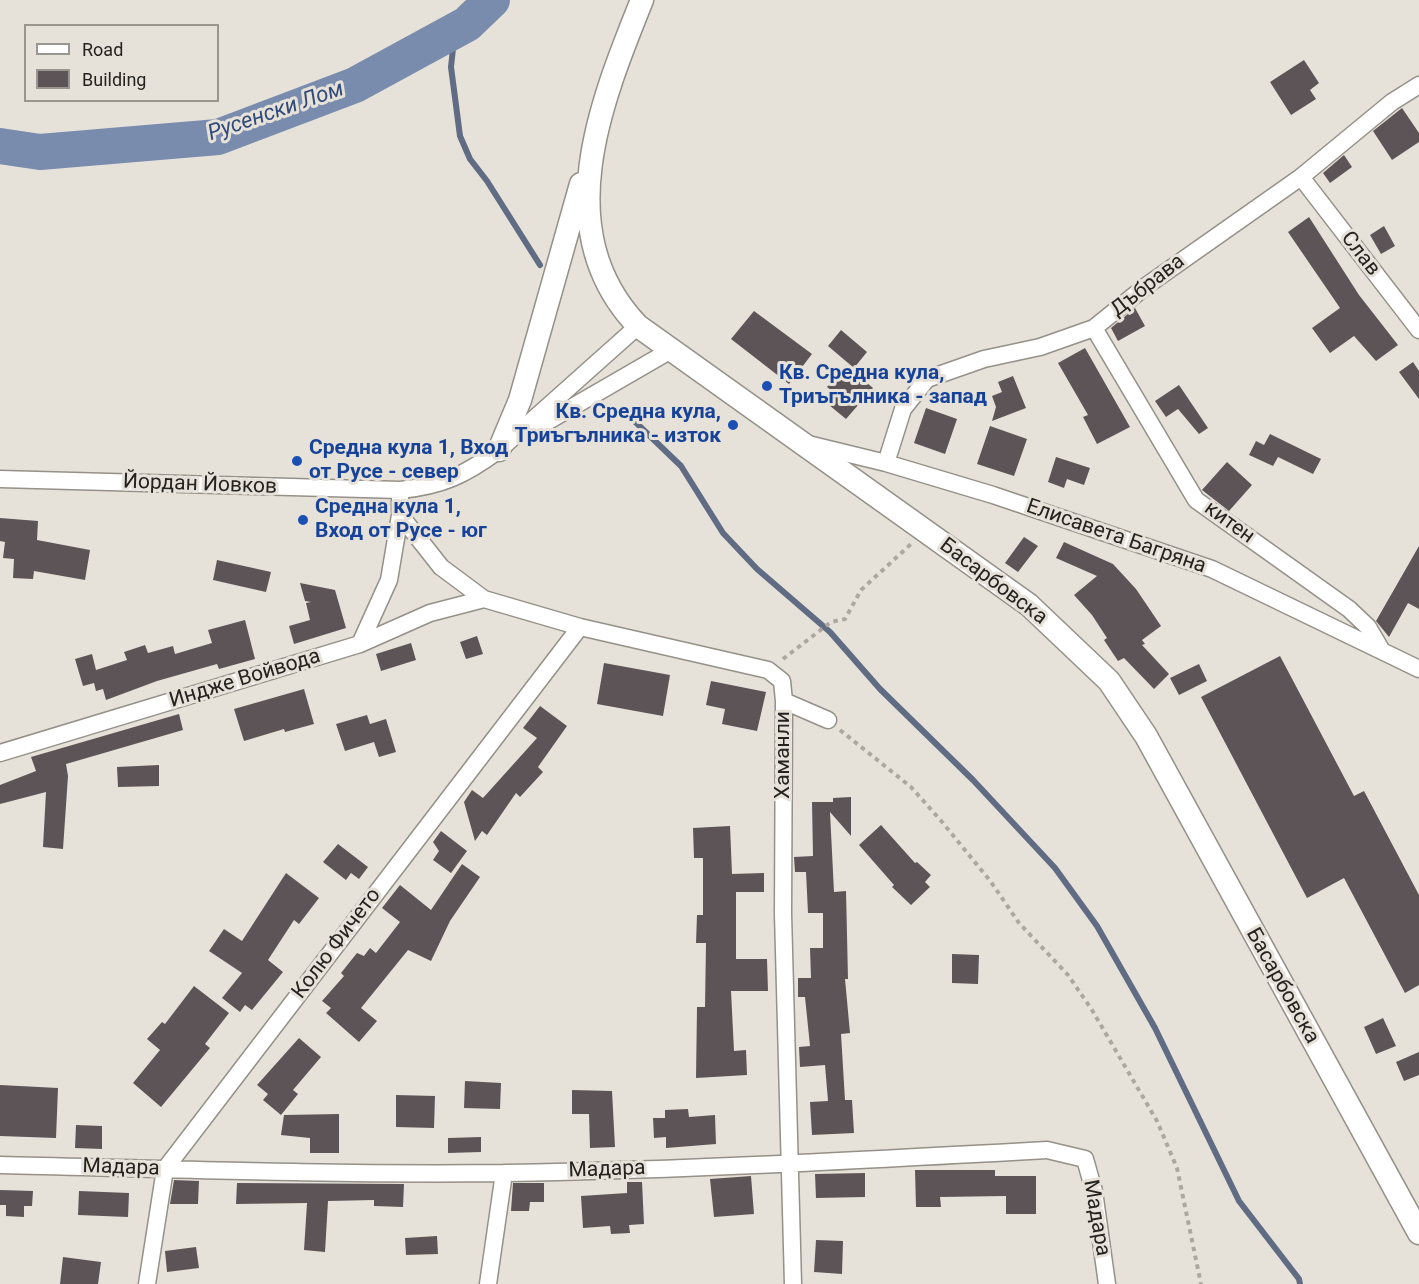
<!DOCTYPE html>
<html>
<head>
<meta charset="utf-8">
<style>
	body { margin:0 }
	#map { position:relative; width:1419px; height:1284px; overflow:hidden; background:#e7e2d9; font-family:Roboto,sans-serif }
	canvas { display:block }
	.legend { position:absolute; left:24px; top:24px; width:195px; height:78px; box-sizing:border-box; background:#e7e2d9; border:2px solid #99968f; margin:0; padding:8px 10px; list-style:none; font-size:18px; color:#252320 }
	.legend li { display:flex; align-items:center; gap:12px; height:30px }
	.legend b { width:30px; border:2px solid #99968f }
</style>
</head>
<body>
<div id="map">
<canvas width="1419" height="1284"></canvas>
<ul class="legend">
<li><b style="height:8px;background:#fff"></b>Road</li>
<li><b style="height:16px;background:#5d5458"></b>Building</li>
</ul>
</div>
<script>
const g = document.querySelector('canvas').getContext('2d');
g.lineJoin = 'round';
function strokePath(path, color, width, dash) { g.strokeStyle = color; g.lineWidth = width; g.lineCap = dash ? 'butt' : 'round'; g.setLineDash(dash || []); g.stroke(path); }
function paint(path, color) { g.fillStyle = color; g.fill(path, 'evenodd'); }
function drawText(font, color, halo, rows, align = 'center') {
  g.font = font + ' Roboto,sans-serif'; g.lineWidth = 6; g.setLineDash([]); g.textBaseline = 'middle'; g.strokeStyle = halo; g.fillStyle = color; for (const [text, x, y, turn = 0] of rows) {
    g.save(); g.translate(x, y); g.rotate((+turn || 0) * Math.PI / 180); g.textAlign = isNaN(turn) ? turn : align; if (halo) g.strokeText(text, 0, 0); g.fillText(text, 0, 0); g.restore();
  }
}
strokePath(new Path2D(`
	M455,30L451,67L460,136L470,159L487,181L540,265
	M627,414L681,466L723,533L757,569L830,632L880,689L973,780L1055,868L1097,926L1155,1028L1239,1201L1299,1279L1300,1284`), '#606c83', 6);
strokePath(new Path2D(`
	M0,146L40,152L218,137L355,85L467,24L492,0`), '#798cae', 36);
paint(new Path2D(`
	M1304,60L1319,83L1310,90L1316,99L1291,115L1270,82Z
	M1402,108L1419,133V142L1392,160L1373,131Z
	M1344,155L1352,167L1330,183L1323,173Z
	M1309,217L1359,295L1398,345L1376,361L1354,336L1330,353L1312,328L1340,308L1288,232Z
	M1384,226L1395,246L1381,254L1370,235Z
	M1135,308L1145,326L1118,341L1111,328Z
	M754,311L812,354L789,384L731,339Z
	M841,330L867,352L854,368L828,346Z
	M1085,348L1130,427L1097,444L1083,417L1088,415L1058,363Z
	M1413,362L1419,371V399L1399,372Z
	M846,365L873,388L846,419L829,405L837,395L827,387Z
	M1013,376L1026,408L992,421L996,407L992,396L1002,392L998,382Z
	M1179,385L1208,428L1199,434L1178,409L1166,417L1155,401Z
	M926,408L957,419L945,454L914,443Z
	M990,426L1027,439L1014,476L977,464Z
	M1270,434L1321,459L1313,474L1278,457L1273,466L1249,455L1256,441L1264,445Z
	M1056,457L1090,468L1084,485L1067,479L1064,488L1048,482Z
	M1227,462L1252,485L1229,511L1202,490Z
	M0,518L38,521L37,540L90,550L85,580L34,571L33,579L13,578L14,559L3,558L5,542L0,541Z
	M1024,537L1038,546L1018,572L1005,563Z
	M1064,542L1113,564L1136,589L1161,626L1142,640L1145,644L1142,645L1169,674L1154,689L1124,658L1118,661L1104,640L1107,638L1092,615L1074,595L1097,576L1056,558Z
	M1419,546V609L1408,603L1389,637L1376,621Z
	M217,560L271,572L266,592L213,580Z
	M300,583L335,590L346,628L294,644L289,626L310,620L306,603L311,602L305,601Z
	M245,620L255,659L219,669L217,664L157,681L106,700L103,689L96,691L94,683L83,686L75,659L92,654L96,670L127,660L124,652L145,645L148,653L173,646L175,654L212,643L208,630Z
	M477,636L483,654L466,659L460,642Z
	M411,643L416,660L381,671L376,654Z
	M1280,656L1354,796L1364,791L1419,895V985L1405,993L1344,878L1307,898L1201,697Z
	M604,663L670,675L663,716L597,704Z
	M1199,664L1207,681L1179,695L1170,678Z
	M711,681L766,692L757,731L722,724L725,709L706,705Z
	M304,689L314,724L285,732L284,729L244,741L234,709Z
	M540,706L567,726L538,767L543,772L520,797L516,793L487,835L482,831L475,841L464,802L472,790L483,798L537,738L523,728Z
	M179,714L183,730L66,764L68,776L63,849L43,847L46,792L0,804V785L36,771L31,757Z
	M367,715L370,724L386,719L396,752L379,757L374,742L345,751L336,724Z
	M159,765V786L118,787L117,767Z
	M851,797V836L830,812L834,892L846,891L848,979H845L850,1033L841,1034L845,1100H852L854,1133L812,1135L810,1102L828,1101L825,1065L800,1067L799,1047L810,1046L805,997H798V978H811L810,948H823V913H808L806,872H795L794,857L813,856L812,802H833V798Z
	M881,825L915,863L917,862L931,875L925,882L930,887L911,905L892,887L894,885L859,845Z
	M730,826L732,874L764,873V892H736V959H767L768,991H731L734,1051L746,1050L747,1075L696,1078L697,1007H705L706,943H696L697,915H703V858H694L693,828Z
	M441,831L467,851L451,873L433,860L439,851L433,842Z
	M338,844L368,867L359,879L351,873L346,880L323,862Z
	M462,864L480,877L450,921L431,961L408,950L361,1008L377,1021L359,1042L326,1013L331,1008L322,1001L344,976L341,973L357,953L364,956L370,948L376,953L400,922L382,908L400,885L431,910Z
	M286,873L319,898L299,924L294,920L268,960L283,972L252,1010L245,1005L240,1012L222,998L242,973L209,951L224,929L242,941Z
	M952,954L979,955L978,984L952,983Z
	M194,986L229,1013L205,1044L210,1048L161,1107L133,1083L160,1050L147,1039L162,1022L165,1024Z
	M1383,1018L1396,1046L1376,1054L1364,1027Z
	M299,1038L321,1057L293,1090L298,1094L281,1115L263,1100L268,1094L257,1085Z
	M1419,1052V1075L1404,1081L1396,1062Z
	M465,1081L501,1083L500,1109L464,1108Z
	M0,1085L58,1088L56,1138L0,1136Z
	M572,1090L612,1091L615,1147L590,1148L589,1114H572Z
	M396,1095L435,1096L434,1128L396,1127Z
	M688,1109L689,1117L715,1115L716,1144L666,1148V1137L654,1138L653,1118H665V1110Z
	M339,1114V1153H310V1138L281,1135L284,1115Z
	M76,1125L102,1126V1149L75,1148Z
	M481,1137V1152L448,1153V1138Z
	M915,1170H995V1176H1036V1214H1006V1196L940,1197L941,1207H916Z
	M865,1173V1197L816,1198L815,1174Z
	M751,1176L754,1214L714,1217L710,1179Z
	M174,1180L199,1181L198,1204H170Z
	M627,1182H642L644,1224L629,1225L630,1233L611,1234L610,1226L583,1228L581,1196L627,1193Z
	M237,1183L404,1184L403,1207L374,1206V1200L328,1201L325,1252L304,1250L307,1203L236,1204Z
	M513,1183H544V1202H530L529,1211H511Z
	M0,1190L33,1191L32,1206H24V1217L6,1216V1205H0Z
	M79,1191L129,1193L128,1217L78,1215Z
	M437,1236L438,1254L406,1255L405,1238Z
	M816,1240L843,1241L842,1274L814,1272Z
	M196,1247L199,1268L167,1272L165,1251Z
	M63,1257L101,1262L98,1284H60Z`), '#5d5458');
const street = new Path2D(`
	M1301,177L1419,330
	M1094,328L1196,500L1349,609L1368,627L1382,651
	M531,431L671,350
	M808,444L886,463L993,495L1212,569L1419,669
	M886,463L903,409L927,379L984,359L1040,347L1094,328L1146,286L1301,177L1392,102L1419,85
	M0,479L400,490C442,486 465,475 499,450L638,326
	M400,490V515L441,567L484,599L580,627L768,670L782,681L784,701L783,914L793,1284
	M360,644L430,613L484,599
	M784,701L828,720
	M0,753L360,644L389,580L400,515
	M0,1165C168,1169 337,1175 505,1173C686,1170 866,1160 1047,1150L1085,1159L1094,1191L1107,1284
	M147,1284L165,1169L580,627
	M488,1284L504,1173`);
const secondary = new Path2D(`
	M642,0C600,104 548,232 638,326L1029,605L1109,681L1146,736L1419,1233
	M499,450L520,400L581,184`);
strokePath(street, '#959088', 19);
strokePath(secondary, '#959088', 25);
strokePath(new Path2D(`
	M783,659L831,622L845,619L861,590L911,544
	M840,730L911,787L943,823L991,882L1019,923L1068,975L1092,1010L1157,1121L1177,1168L1201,1284`), '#aca8a1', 4, [4.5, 4.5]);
strokePath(street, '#fff', 16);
strokePath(secondary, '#fff', 22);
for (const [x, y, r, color] of [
	[767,386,6,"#1a4fb4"],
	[733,425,6,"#1a4fb4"],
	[297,461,6,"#1a4fb4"],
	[303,520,6,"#1a4fb4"]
]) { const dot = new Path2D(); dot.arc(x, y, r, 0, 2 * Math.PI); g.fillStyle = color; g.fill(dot); strokePath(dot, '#e7e2d9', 2); }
drawText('21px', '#252320', '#e7e2d9', [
	["Слав",1360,254,52],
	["Дъбрава",1148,286,-38],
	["Йордан Йовков",200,485,2],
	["китен",1229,523,36],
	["Елисавета Багряна",1116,537,19],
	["Басарбовска",993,582,37],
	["Индже Войвода",245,679,-17],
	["Хаманли",784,755,-90],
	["Колю Фичето",337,944,-53],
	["Басарбовска",1282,986,61],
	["Мадара",121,1168,2],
	["Мадара",607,1170,-2],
	["Мадара",1096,1218,80]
]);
drawText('bold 21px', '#164399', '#e7e2d9', [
	["Кв. Средна кула,",779,374],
	["Триъгълника - запад",779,398],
	["Кв. Средна кула,",721,413,"right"],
	["Триъгълника - изток",721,437,"right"],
	["Средна кула 1, Вход",309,449],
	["от Русе - север",309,473],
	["Средна кула 1,",315,508],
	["Вход от Русе - юг",315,532]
], 'left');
drawText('italic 22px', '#304a79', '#e7e2d9', [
	["Русенски Лом",276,112,-19]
]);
</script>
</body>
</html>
